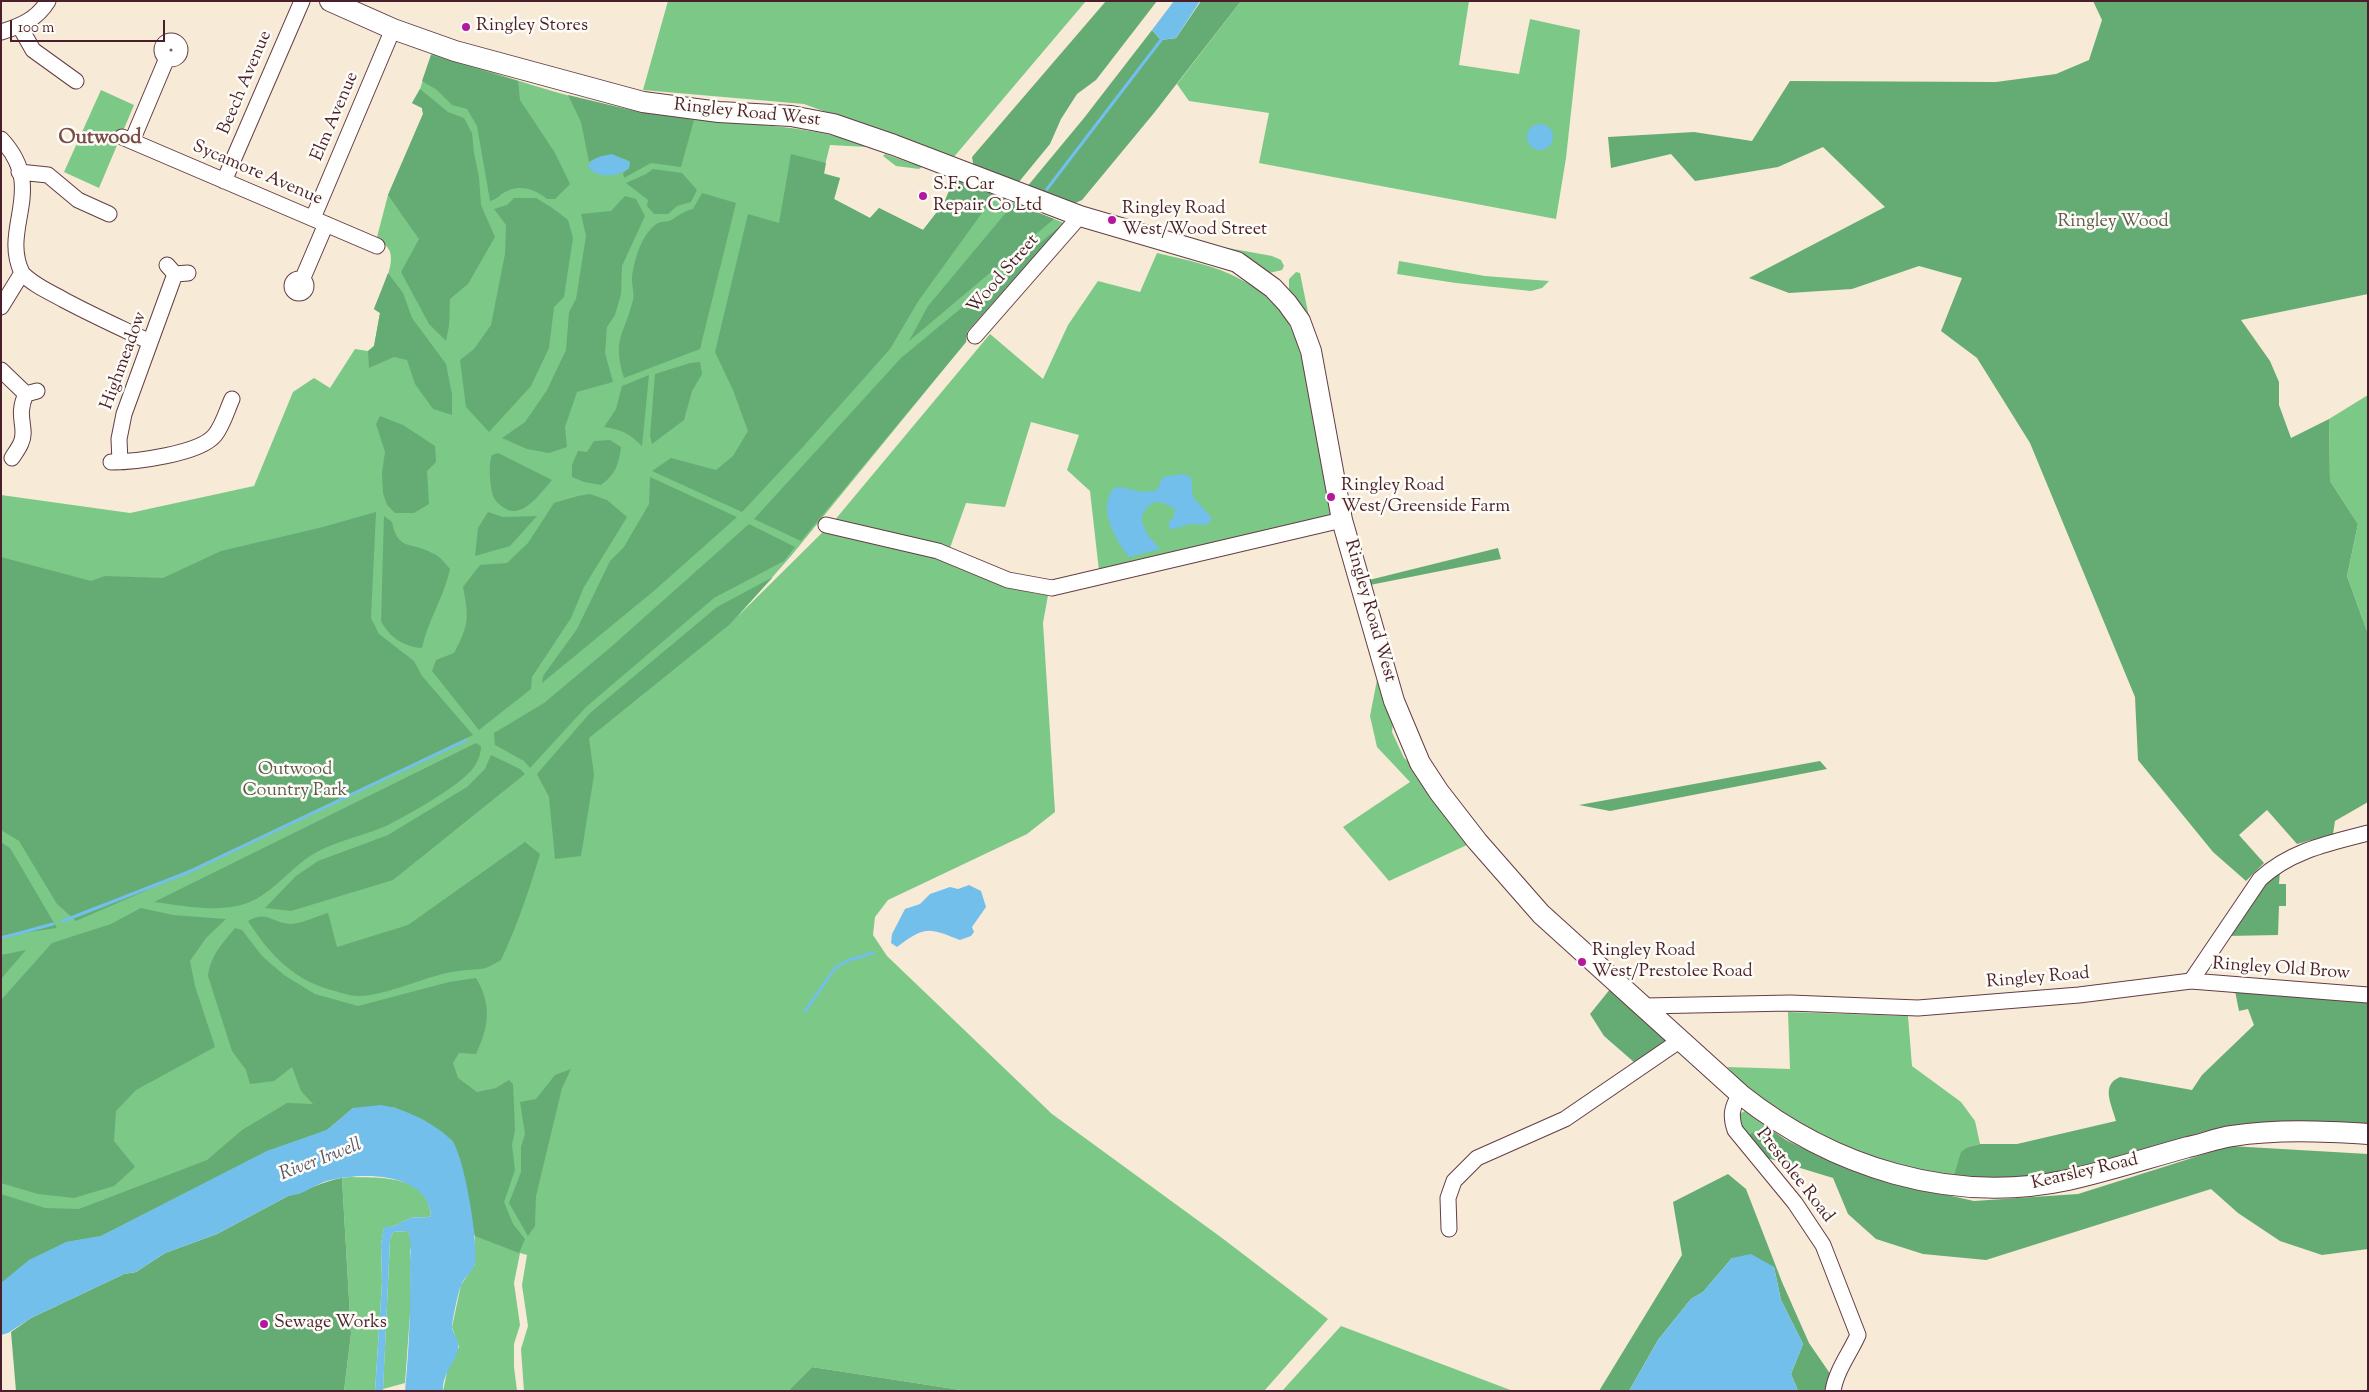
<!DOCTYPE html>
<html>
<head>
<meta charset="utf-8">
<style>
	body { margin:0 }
	#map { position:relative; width:2369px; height:1392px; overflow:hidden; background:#f7ead6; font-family:"Sorts Mill Goudy",serif }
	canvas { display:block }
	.frame { position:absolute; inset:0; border:2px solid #4a1f2b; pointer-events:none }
	.scale { position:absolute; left:10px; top:20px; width:155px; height:22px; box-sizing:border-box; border:2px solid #4a1f2b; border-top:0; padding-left:6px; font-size:15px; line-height:18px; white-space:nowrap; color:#4a1f2b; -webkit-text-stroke:4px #fdfcf7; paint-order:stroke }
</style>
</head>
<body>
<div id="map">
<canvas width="2369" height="1392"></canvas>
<div class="frame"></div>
<div class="scale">100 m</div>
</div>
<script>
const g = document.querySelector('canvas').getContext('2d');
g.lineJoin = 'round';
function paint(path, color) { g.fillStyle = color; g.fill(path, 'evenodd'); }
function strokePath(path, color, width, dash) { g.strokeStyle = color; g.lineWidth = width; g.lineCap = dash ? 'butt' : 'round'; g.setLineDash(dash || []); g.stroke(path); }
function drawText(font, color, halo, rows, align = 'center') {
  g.font = font + ' "Sorts Mill Goudy",serif'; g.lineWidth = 5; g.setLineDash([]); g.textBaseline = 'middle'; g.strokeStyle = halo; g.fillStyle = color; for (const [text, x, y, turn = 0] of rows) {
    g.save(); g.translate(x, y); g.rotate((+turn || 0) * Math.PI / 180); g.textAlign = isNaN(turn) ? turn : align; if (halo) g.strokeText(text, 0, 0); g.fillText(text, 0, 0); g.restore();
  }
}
paint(new Path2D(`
	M668,1H1086L953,158L804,104L643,90Z
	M1241,1H1469L1459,65L1519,74L1530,19L1580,30L1566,158L1556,219L1259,163L1269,113L1189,101L1177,84Z
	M432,52C499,75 566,98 635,111C700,123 767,121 831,135C843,138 855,143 867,147L830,145L823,173L840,178L834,199L870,218L879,208L923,230L944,203L954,179L1064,223L967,332L966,342L791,556L738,616L834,521L990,334L1043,379L1068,325L1098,281L1140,292L1157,253C1185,260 1215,265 1240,279C1256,287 1274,301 1284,316C1298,336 1302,360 1308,384C1319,428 1326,473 1334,518L1099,571L1090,491L1067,470L1079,435L1031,422L1005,507L966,503L946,559C979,574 1011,592 1048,595L1043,623L1055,812L1027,834L888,900L875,917L873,935L887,956L1052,1114L1222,1238L1328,1319L1264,1391H967L812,1367L788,1391H524L521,1349L528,1326L522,1285L527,1255L520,1253L514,1283L520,1325L514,1344V1367L517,1391H443L448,1368L459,1347L452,1327L461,1285L475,1264V1236L353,1108L327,1130L1,1283V495L130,513L254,486L293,392L314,378L330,388L355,349L368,351L374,346L380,313L374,309C379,295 395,267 390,252C388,246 381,241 377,237L388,195L423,114L422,108L412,103L420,89Z
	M101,90L134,105L99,188L64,172Z
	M885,154L922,167L919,169L896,166L883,156Z
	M1195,242L1272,256L1281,260L1284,266L1282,270L1269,273Z
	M1399,261L1485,276L1549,281L1542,288L1531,291L1456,283L1397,274Z
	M1296,272L1300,273L1312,332L1289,292V279Z
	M2368,395V634L2347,576L2358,524L2330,481L2329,419Z
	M1377,680L1393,722L1392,732L1404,758L1411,764L1428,793L1467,845L1389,881L1343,827L1410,782L1377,747L1370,716Z
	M1788,1012L1908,1016L1912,1066L1961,1102L1975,1121L1980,1144L1968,1147L1953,1179L1873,1158L1834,1143L1756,1097L1727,1067L1790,1069Z
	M1745,1111L1766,1126L1745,1136L1740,1125L1739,1114Z
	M350,1177C380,1178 428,1174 431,1216C424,1219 417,1216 411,1218C401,1222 396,1227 384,1228L381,1244L382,1283L375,1391H344L351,1334L342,1178Z
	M408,1231L412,1242L410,1251L411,1300L405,1383L383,1389L390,1240L393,1232Z
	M1341,1326L1513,1391H1282Z`), '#7cc887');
paint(new Path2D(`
	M1106,1H1157L1096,80L1077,94L1061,119L1050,144L1018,183L974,168L972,157Z
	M1201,1H1241L1154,113L1082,200L1073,204L1026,188L1084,118L1152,30L1161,40L1176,38Z
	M2093,1H2368V294L2241,320L2270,361L2279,382V405L2291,438L2329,419L2330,481L2358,524L2347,576L2368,634V802L2335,821L2333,834L2297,844L2267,810L2239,835L2264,863L2246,881L2213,852L2138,760L2135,697L2030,443L1977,358L1941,331L1962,278L1919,266L1852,289L1789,293L1749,278L1885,207L1823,147L1778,167L1695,181L1671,154L1611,168L1608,137L1694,132L1752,141L1790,81L1996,82L2056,74L2089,60L2102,20Z
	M431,55L518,81L520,100L555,153L570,184L555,199H547C537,190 520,184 507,191C500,194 498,199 490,201L477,126L467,109L452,105L437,90L422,81Z
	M420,89L448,112L464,118L472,133L474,153L479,177L481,205L495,237L468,284L450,299L449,326L446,341L429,324L401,272L419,239L388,195L423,114L422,108L412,103Z
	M568,95L635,111L694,120L681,167L651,163L624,178L623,173L629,168L630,162C621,155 599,156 589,162L581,122Z
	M791,154L826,163L824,174L840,178L834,199L870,218L879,208L923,230L944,203L954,179L995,195L919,300L890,349L801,449L742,512L652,471L671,458L716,470L733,456L748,431L733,390L715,352L748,214L779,223Z
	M653,169L682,173L697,190L691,202L677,206L668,214H654L647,206L648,200L626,183L646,174Z
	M702,193L736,203L700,349L624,378C612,338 624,336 633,300C635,292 631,285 632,277C635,258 640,238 655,225C661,220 668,223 673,219C681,214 684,211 693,209Z
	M625,196L636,199L645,216L622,266L621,294L615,315L607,327L605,353L613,382L577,392L565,427L567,447L549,453L527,449L502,438L525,422L547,390L566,350L569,312L576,299L586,236L581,214L611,211Z
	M514,198H536L551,207L568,220L573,238L564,297L554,307L549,348L531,386L489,432L466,407L460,360L474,349L491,325L505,254L506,225L494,209L507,205Z
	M1014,203L1054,219L909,341L928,306Z
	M1064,223L967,332L966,342L801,541L754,519L901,358Z
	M388,273L403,293L412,318L446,364L452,394V415L433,409L415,384L407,360L394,357L369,368L368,351L374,346L380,313L374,309Z
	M700,362L702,374L692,391L684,420L652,444L650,436L655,374L690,363Z
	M649,375L642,446C630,434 621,429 604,427L616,409L622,386Z
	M380,416L403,425L435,446L436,462L427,471L429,504L414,513H395L387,505L383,493L382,473L385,452L376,424Z
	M610,440L621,447C619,464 615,475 601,485L584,482L572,477V465L578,451L587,452L594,441Z
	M498,453L552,480C543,490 528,512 513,511C507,511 496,503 494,498C490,489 488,463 492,455Z
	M650,477L737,517L655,590L542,683L543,676L577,629L610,561L624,547L649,504Z
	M590,494L607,500L627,517L584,587L571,618L532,677L531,689L479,730L432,671L436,660L454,653C469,625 469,618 463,587L480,565L507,563L528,543L554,503L578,496Z
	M376,512L371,618L379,634L414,661L422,676L473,735L145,891L76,921L57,904L19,841L1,830V557L91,581L105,576L163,578L221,551L323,527Z
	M488,512L503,517L537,516L510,546L475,556L478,528Z
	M384,516L392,522C398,552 411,541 432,553C440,556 445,563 450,569C444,597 428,620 422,648C404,647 389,637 381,621Z
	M749,524L795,547L784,561L714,598L586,707L530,768L524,761L495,745L494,733L544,703L611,647Z
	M1498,548L1501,559L1370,585L1369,580Z
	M773,577L729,625L589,738L594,775L581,856L555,859L549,797L537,774L590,713L717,607Z
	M476,743L481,746C481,754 478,761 474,767C462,785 406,816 386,826C363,836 336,841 315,853C289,868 270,898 241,905C212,912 184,906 154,902Z
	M491,755L520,769L525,774L393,880L291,911L265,908L296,876L318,861L388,835L467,787L485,769Z
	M1820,761L1827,769L1610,811L1579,805Z
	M1,842L10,848L57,928L1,936Z
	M525,842L540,854C529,891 517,926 501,960C495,963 487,969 480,969C466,970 452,971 439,975C416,981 379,997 357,996C350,996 342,993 335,991C294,981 270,955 248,921C267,910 272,923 290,924C301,924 317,916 328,913L337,947L408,925Z
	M2280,871L2279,884H2286V906H2279L2278,935L2227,936L2268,880Z
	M141,908L173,915L226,919L206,938L190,961L195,986L215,1047L136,1090L116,1111L114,1141L135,1167L114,1186L74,1198L38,1194L1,1183V1000L52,943L111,924Z
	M235,928L242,930L262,956L284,975L315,994L358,1006L449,982L476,978C492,1005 489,1026 476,1054L459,1053L453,1063L458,1078L477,1092L496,1088L509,1080L513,1084L515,1130L512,1145L515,1170L504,1202L513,1224L525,1239L519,1253L475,1236L462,1168L453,1141L424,1120L394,1107L353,1108L327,1130L267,1151L101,1236L66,1242L1,1283V1194L45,1208L79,1209L207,1160L242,1130L287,1103L313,1104L301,1091L292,1067L274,1081L250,1084L246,1070L232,1051L208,976C210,956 223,943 235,928Z
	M26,950L1,979V955Z
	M1611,988L1671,1039L1635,1063L1604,1036L1590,1014Z
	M2235,991L2368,1000V1124L2251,1125L2206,1131L2077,1170L2026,1177L1953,1179L1961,1152L1968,1147L1980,1144H2017L2116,1121C2112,1105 2100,1085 2120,1077L2192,1090L2202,1075L2254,1025L2248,1009L2239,1011Z
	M571,1069L562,1088L536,1196L535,1226L528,1236L509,1203L521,1172V1147L525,1134L520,1102L536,1099L555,1075Z
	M1766,1126L1786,1140L1825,1159L1907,1186L1974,1201L2078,1194L2230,1146L2368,1154V1249L2322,1255L2280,1241L2238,1213L2211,1189L1986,1260L1923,1254L1876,1239L1848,1214L1833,1178L1761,1156L1745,1136Z
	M1728,1174L1746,1189L1782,1282L1809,1343L1831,1375L1827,1391H1798L1791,1374L1803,1344L1781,1300L1774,1267L1732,1258L1703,1292L1691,1299L1658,1340L1629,1391H1599L1682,1255L1673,1202Z
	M342,1178L351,1334L344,1391H16L11,1332L31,1318L124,1274L136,1272L165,1253L217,1234L288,1196C306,1191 323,1181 342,1178Z
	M812,1367L967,1391H788Z`), '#65ac74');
paint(new Path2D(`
	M1174,1H1200L1176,38L1161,40L1152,30Z
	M1527 137a13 13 0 1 1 26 0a13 13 0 1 1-26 0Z
	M612,154L630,162L629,168C619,177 597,179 588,167C591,157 603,156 612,154Z
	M1183,474L1191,477L1193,497L1212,518C1207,529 1200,523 1191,524C1184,525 1177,528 1171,530L1168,524L1174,516L1175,509C1158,498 1148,500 1141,519L1147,534L1160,549L1129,557C1115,539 1096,507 1115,487C1133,487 1138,495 1157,490L1163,477Z
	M969,885L981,891L986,907L972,927L974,932L971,936L960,940C929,928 926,925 897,947L891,943L892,934L905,909L920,904L930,894L950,887L958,889Z
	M381,1105C403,1108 437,1124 452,1141C464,1154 479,1245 475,1263C473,1272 463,1278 461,1286C458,1292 452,1322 452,1327C453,1334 460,1341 458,1349C455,1364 442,1374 443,1391H405C409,1349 411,1307 410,1265C410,1252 412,1243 408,1231L393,1232L390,1240L383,1391H375L382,1283L381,1244L384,1227C398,1227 400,1222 411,1218C417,1216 424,1219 431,1216C428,1172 362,1172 331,1180C320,1182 309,1190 299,1194C296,1195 292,1195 288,1196L217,1234L165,1253L136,1272L124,1274L31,1318L8,1333L1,1335V1283L29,1260L66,1242L101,1236L267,1151L327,1130L353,1108Z
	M1751,1254L1774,1267L1781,1300L1803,1344L1791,1374L1798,1391H1629L1658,1340L1691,1299L1703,1292L1732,1258Z`), '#72bfec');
strokePath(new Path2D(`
	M1047,189L1161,40
	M63,921L191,871L466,740
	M1,938L53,924
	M805,1011L836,967L849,960L873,953`), '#72bfec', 3);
const minor = new Path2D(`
	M20,27L33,50L76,81
	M1,32C21,26 37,19 48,1
	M162 50a9 9 0 1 1 18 0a9 9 0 1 1-18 0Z
	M122,137L377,246
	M1,139C48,189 0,227 22,273C33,285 50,292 64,300C92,315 121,328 150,342
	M132,141L167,58
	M19,172L48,175L78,200L109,214
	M224,181L302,1
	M313,218L393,29
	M167,265L175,274L188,273
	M292 286a7 7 0 1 1 14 0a7 7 0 1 1-14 0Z
	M302,280L326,224
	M1,307L22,273
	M975,336L1080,216
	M1,370L26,394
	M12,458C15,453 19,448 21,443C28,428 15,417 26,394L37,391
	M111,462C135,462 200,454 215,435C223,425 227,410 232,399
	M120,462L119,439L124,414L175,274
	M826,525L938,551L1008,580L1052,588L1342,520
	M2191,981L2260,879C2290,851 2329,843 2368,833
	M1645,1006L1790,1003L1918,1008L2079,995L2191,981L2368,995
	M1740,1094C1732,1107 1730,1115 1735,1130L1795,1203L1823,1245L1858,1335C1850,1353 1836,1371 1833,1391
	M1449,1229L1448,1198L1454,1181L1477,1158L1565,1119L1682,1039`);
const major = new Path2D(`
	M330,1L393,29L455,51L643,102L719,112L791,116L833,124L894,145L1080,216L1237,262L1273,288L1287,303L1300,321L1311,351L1342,520L1394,701L1420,763L1439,792L1477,841L1541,914L1740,1094C1832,1167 1951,1205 2068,1180C2108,1171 2148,1158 2188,1147C2203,1144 2217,1138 2232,1136C2277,1129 2323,1131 2368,1134`);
strokePath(minor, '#643d45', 17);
strokePath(major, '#643d45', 22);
strokePath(minor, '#fff', 15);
strokePath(major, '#fff', 20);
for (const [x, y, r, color] of [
	[466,27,5,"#b5179e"],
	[923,196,5,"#b5179e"],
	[1112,220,5,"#b5179e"],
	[1331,497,5,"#b5179e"],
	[1582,962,5,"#b5179e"],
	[264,1324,5,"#b5179e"]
]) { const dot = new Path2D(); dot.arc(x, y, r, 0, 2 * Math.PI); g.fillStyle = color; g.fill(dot); strokePath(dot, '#fdfcf7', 2); }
drawText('18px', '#4a1f2b', '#fdfcf7', [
	["Ringley Stores",476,27],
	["S.F. Car",933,186],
	["Repair Co Ltd",933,207],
	["Ringley Road",1122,210],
	["West/Wood Street",1122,231],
	["Ringley Road",1341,487],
	["West/Greenside Farm",1341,508],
	["Ringley Road",1592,952],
	["West/Prestolee Road",1592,973],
	["Sewage Works",274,1324]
], 'left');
drawText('18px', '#4a1f2b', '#fdfcf7', [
	["Beech Avenue",246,83,-67],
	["Ringley Road West",747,114,6],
	["Elm Avenue",336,117,-67],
	["Sycamore Avenue",257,174,23],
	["Wood Street",1004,275,-49],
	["Highmeadow",125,361,-70],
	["Ringley Road West",1369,611,74],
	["Ringley Old Brow",2281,970,4],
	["Ringley Road",2038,979,-5],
	["Kearsley Road",2085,1173,-13],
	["Prestolee Road",1794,1176,52]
]);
drawText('18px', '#5c5a4b', '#fdfcf7', [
	["Ringley Wood",2113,223],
	["Outwood",295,771],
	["Country Park",295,792]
]);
drawText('italic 19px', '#58576f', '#fdfcf7', [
	["River Irwell",321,1161,-21]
]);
drawText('bold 20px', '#794d49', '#fdfcf7', [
	["Outwood",100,140]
]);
</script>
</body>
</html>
